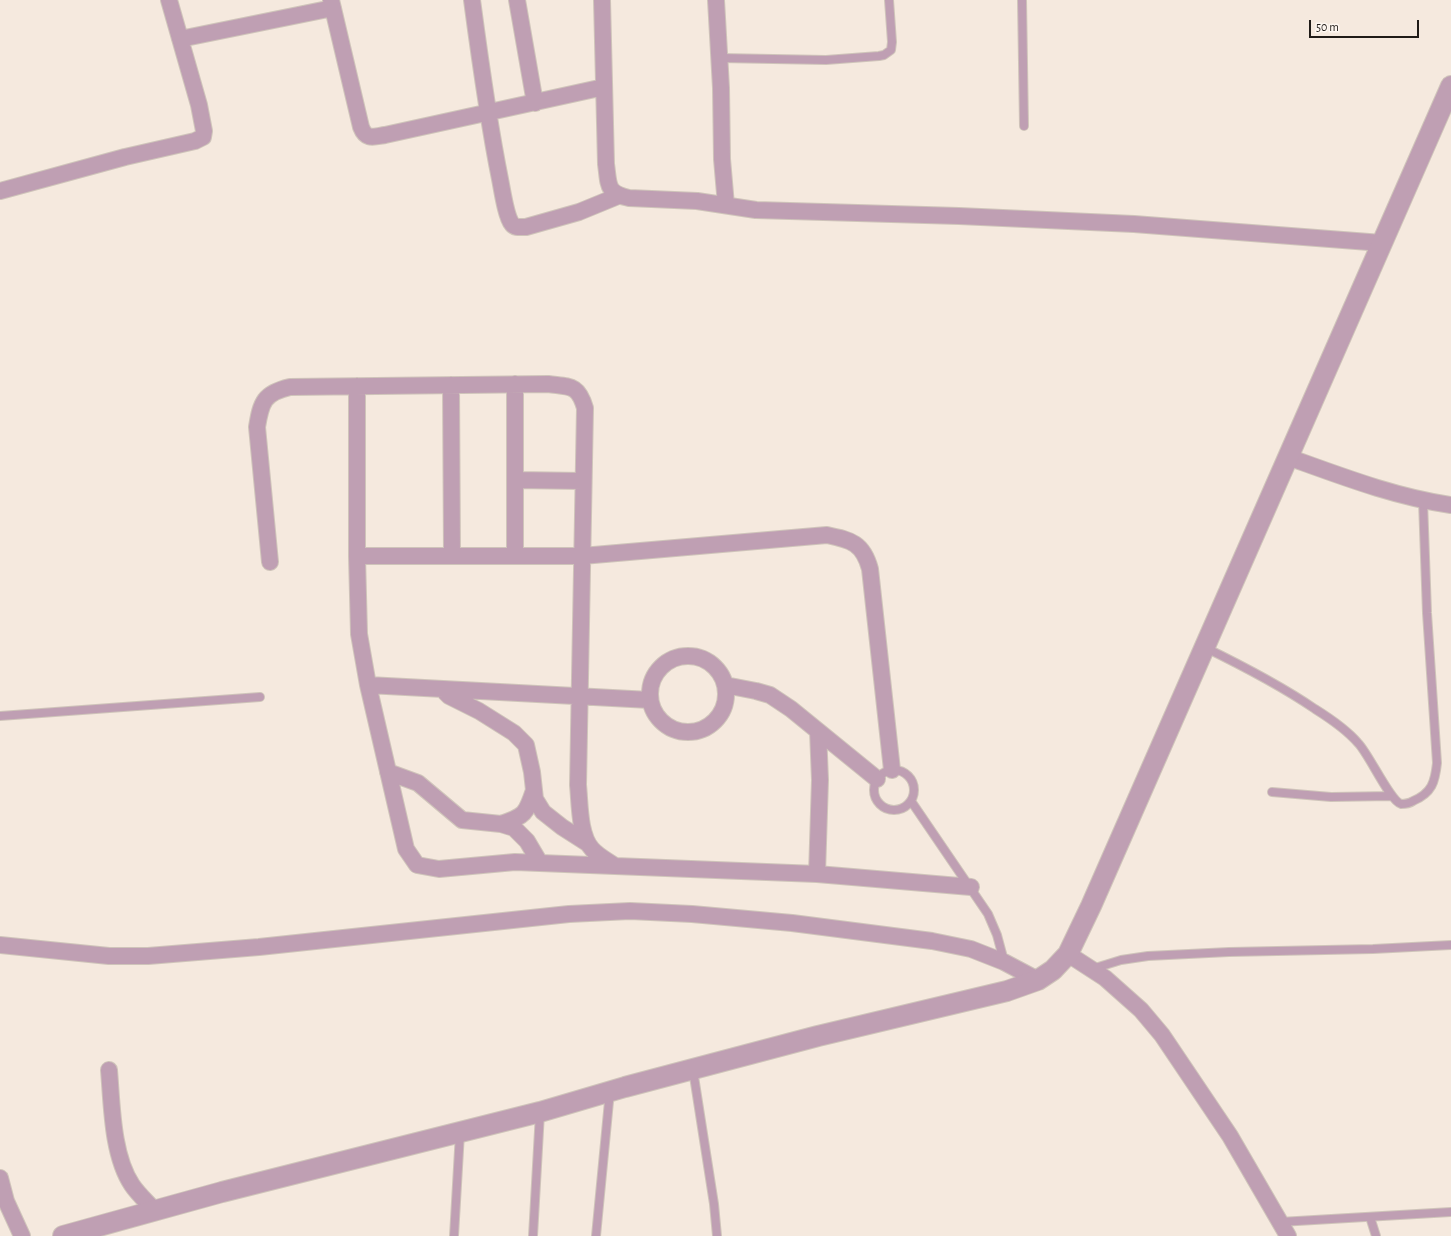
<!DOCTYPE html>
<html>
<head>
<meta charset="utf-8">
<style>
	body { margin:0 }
	#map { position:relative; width:1451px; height:1236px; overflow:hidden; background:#f5e9de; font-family:"Alegreya Sans",sans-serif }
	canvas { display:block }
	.scale { position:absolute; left:1309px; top:20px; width:110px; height:18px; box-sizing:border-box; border:2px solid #201b17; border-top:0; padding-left:5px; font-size:12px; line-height:14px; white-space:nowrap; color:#201b17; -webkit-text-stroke:3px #fef7f1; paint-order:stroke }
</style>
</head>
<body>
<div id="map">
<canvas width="1451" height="1236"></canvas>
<div class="scale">50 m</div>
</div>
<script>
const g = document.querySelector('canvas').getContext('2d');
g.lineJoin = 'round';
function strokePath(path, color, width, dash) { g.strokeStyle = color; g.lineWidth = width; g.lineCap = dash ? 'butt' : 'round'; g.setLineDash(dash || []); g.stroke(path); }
const service = new Path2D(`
	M1022,0L1024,126
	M720,58L826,60L879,56L884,55L891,50L892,42L889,0
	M1204,647C1243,666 1280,685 1315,709C1331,719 1346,729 1358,743C1369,754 1390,801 1401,804C1405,804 1410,803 1413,801C1432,793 1435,782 1437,763L1427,613L1423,501
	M0,716L260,697
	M874 790a20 20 0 1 1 40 0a20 20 0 1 1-40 0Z
	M1272,792L1331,797L1391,796
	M911,801L988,914L997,935L1004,961
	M1092,969L1121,960L1148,956L1229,952L1373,949L1451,945
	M693,1070L714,1204L717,1236
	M1370,1217L1376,1236
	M1280,1222L1451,1212
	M454,1236L460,1133
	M533,1236L540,1113
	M596,1236L610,1091`);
const minor = new Path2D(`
	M331,0L361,127C366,140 373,137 385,135L604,87
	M472,0C480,60 488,120 500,179C502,189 506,217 512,224C515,228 520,227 526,227L579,212L618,196
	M517,0L535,103
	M602,0L606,164C609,185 606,193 629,198L697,201L756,210L959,216L1134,224L1382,243
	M716,0L721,88L722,159L726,205
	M180,39L333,8
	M0,191L125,157L195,141L203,137L204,131L199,105L169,0
	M515,384V556
	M451,385L452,556
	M357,386V556L359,634L368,685L406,849L417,865L439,869L515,862L615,866
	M1288,457C1341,476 1395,497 1451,505
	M515,480L583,481
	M357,556H582L827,535C851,540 863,543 870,569L892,770
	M270,562L257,427C261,402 264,393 290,387L548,384C570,387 578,384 585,408L578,785C580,804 579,835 592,849C598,856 608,861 615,866L817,874L971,887
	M650 694a38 38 0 1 1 76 0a38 38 0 1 1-76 0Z
	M368,685L650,700
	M725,685L756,691L770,695L791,709L877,779
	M443,690L449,696L479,711L514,733L526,745L532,772L535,799L543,812L562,827L587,843
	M388,772L418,783L462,820L501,824L514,828L527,841L540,863
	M501,824C525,816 526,814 534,790
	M817,874L820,780L818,731
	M0,945L109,956H148L259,947L569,914L630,911L692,914L792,923L932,941L971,949L1004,962L1038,980
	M1068,954L1105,978L1141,1010L1162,1035L1230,1136L1288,1236
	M109,1070C112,1105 112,1155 132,1185C138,1194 147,1202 155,1211
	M0,1178L6,1201L22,1236`);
const tertiary = new Path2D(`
	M63,1236L222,1192L540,1112L625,1087L818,1036L1007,991L1038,980L1053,970L1068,954L1091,906L1451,86`);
strokePath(service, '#cfc4ba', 10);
strokePath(minor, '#cfc4ba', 18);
strokePath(tertiary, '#cfc4ba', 22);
strokePath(service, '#bf9fb3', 8);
strokePath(minor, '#bf9fb3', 16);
strokePath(tertiary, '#bf9fb3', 20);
</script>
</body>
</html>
